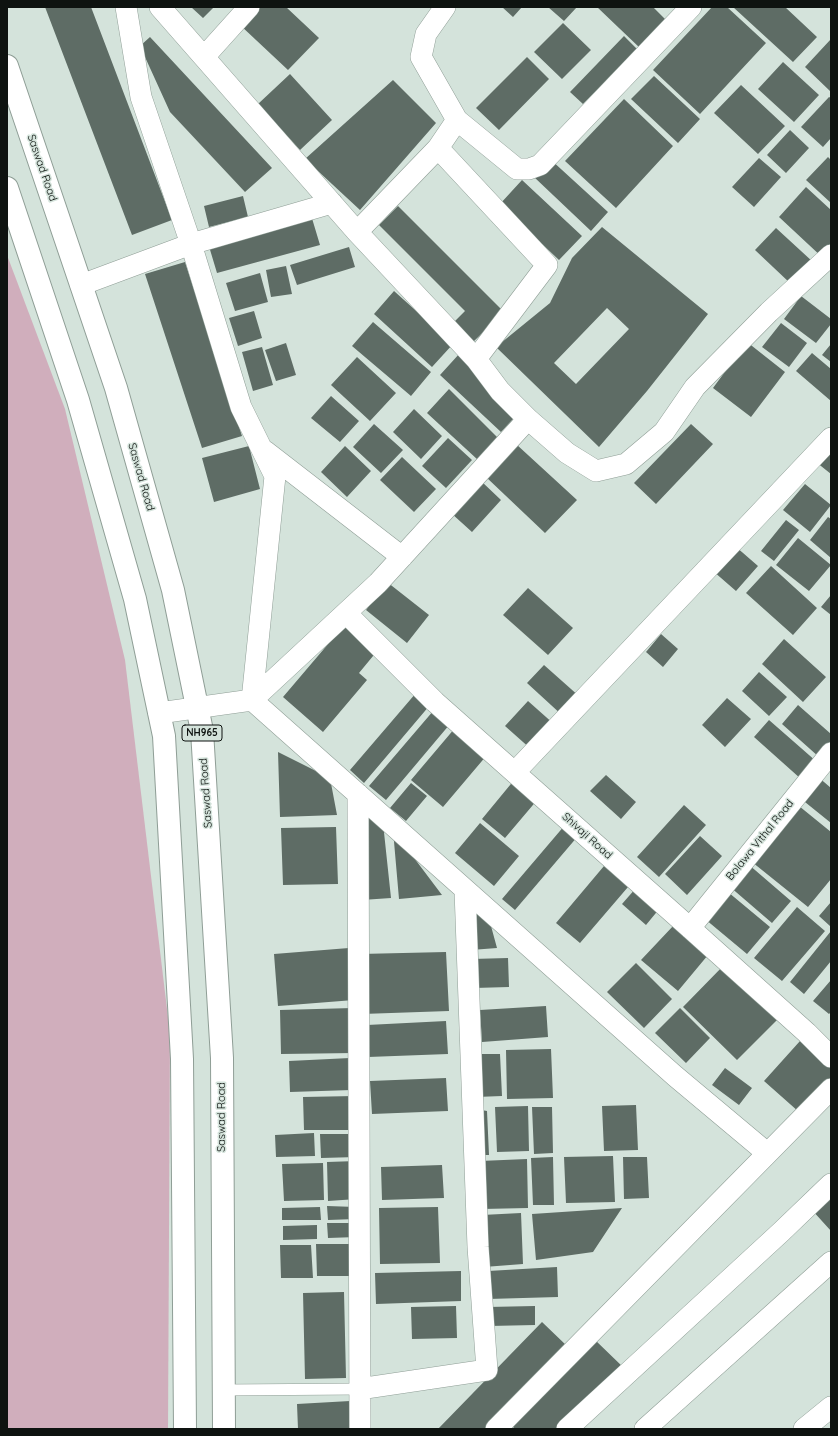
<!DOCTYPE html>
<html>
<head>
<meta charset="utf-8">
<style>
	body { margin:0 }
	#map { position:relative; width:838px; height:1436px; overflow:hidden; background:#d4e3db; font-family:Quicksand,sans-serif }
	canvas { display:block }
	.frame { position:absolute; inset:0; border:8px solid #0e1310; pointer-events:none }
</style>
</head>
<body>
<div id="map">
<canvas width="838" height="1436"></canvas>
<div class="frame"></div>
</div>
<script>
const g = document.querySelector('canvas').getContext('2d');
g.lineJoin = 'round';
function paint(path, color) { g.fillStyle = color; g.fill(path, 'evenodd'); }
function strokePath(path, color, width, dash) { g.strokeStyle = color; g.lineWidth = width; g.lineCap = dash ? 'butt' : 'round'; g.setLineDash(dash || []); g.stroke(path); }
function drawText(font, color, halo, rows, align = 'center') {
  g.font = font + ' Quicksand,sans-serif'; g.lineWidth = 3; g.setLineDash([]); g.textBaseline = 'middle'; g.strokeStyle = halo; g.fillStyle = color; for (const [text, x, y, turn = 0] of rows) {
    g.save(); g.translate(x, y); g.rotate((+turn || 0) * Math.PI / 180); g.textAlign = isNaN(turn) ? turn : align; if (halo) g.strokeText(text, 0, 0); g.fillText(text, 0, 0); g.restore();
  }
}
paint(new Path2D(`
	M7,255L65,409L125,660L170,1034L168,1429H7Z`), '#d0aebc');
paint(new Path2D(`
	M45,7H91L172,220L132,235Z
	M191,7H214L203,18Z
	M257,7H286L319,38L288,70L240,25Z
	M502,7H522L513,17Z
	M548,7H577L564,21Z
	M597,7H653L667,21L641,49Z
	M712,7H727L766,43L700,114L653,70Z
	M733,7H785L817,37L793,62Z
	M563,23L591,50L562,79L534,52Z
	M624,36L637,49L583,104L570,92Z
	M150,37L272,168L245,192L170,112L140,46Z
	M831,39V90L830,91L805,67Z
	M527,57L549,79L499,130L476,108Z
	M783,62L819,95L794,122L758,89Z
	M290,74L332,120L300,150L258,104Z
	M654,76L700,119L678,143L631,99Z
	M393,80L436,123L360,210L305,159Z
	M741,85L785,126L758,154L714,113Z
	M829,97L831,98V138L823,147L801,127Z
	M624,99L673,146L616,208L565,161Z
	M790,130L809,148L786,173L767,155Z
	M828,157L831,160V203L806,180Z
	M759,158L781,177L754,207L732,187Z
	M550,159L608,212L591,231L534,177Z
	M522,180L582,236L559,260L500,204Z
	M806,187L831,210V250L823,258L779,217Z
	M243,196L248,217L209,227L204,206Z
	M398,206L504,312L471,344L451,325L465,311L379,225Z
	M311,215L320,245L217,273L208,243Z
	M602,227L708,314L647,391L599,447L496,347L550,303L572,258ZM607,308L629,329L576,384L554,363Z
	M776,228L813,262L791,284L755,250Z
	M349,247L355,267L297,285L290,265Z
	M185,262L242,436L202,448L145,274Z
	M286,266L292,294L271,297L266,270Z
	M260,273L268,302L235,311L226,283Z
	M394,291L453,344L432,367L374,314Z
	M801,296L831,319V324L816,343L784,319Z
	M254,311L262,338L238,346L229,318Z
	M373,322L431,372L411,396L352,346Z
	M781,323L807,343L789,367L762,347Z
	M747,342L785,372L751,417L713,388Z
	M286,343L296,375L276,381L265,350Z
	M831,344V362L822,355Z
	M262,347L273,385L253,391L242,352Z
	M460,353L514,418L501,432L440,375Z
	M812,353L831,369V401L796,371Z
	M357,357L396,393L370,421L331,385Z
	M449,389L498,438L478,460L427,413Z
	M331,396L359,421L340,442L311,418Z
	M414,409L442,436L421,459L393,432Z
	M374,424L403,450L381,473L353,447Z
	M691,424L713,444L656,504L634,483Z
	M448,438L472,460L446,488L422,466Z
	M516,444L577,500L545,533L486,477Z
	M831,445V474L816,462Z
	M249,446L260,489L214,502L202,458Z
	M345,446L371,471L347,497L321,472Z
	M402,457L436,489L414,512L380,480Z
	M481,481L501,500L472,532L451,513Z
	M805,484L831,505L810,532L783,510Z
	M828,517L831,519V558L810,540Z
	M786,520L799,530L774,561L761,551Z
	M798,538L831,565L809,591L776,565Z
	M735,546L758,566L736,591L713,571Z
	M771,566L817,608L793,635L746,593Z
	M387,582L429,615L407,643L366,610Z
	M528,588L573,628L548,655L503,615Z
	M831,595V615L821,607Z
	M346,623L378,650L359,673L367,680L323,732L283,697Z
	M661,634L678,649L663,667L646,652Z
	M784,639L826,677L803,702L762,664Z
	M544,665L580,697L563,716L527,683Z
	M759,672L787,697L769,716L742,691Z
	M416,693L430,705L364,783L350,770Z
	M727,698L751,719L725,747L702,725Z
	M528,701L555,725L532,750L505,726Z
	M798,705L831,734V744L819,757L782,724Z
	M434,710L450,724L386,800L369,786Z
	M769,720L817,762L801,779L754,737Z
	M455,728L487,755L443,807L411,780Z
	M278,752L330,778L337,815L280,817Z
	M606,775L636,802L621,819L590,791Z
	M817,776L831,788V823L800,798Z
	M515,779L538,799L505,838L482,819Z
	M411,783L427,796L406,821L390,808Z
	M684,805L706,825L659,877L637,857Z
	M799,806L831,832V879L808,907L752,862Z
	M363,808L383,823L391,898L362,900Z
	M480,823L519,856L494,886L455,853Z
	M565,825L578,836L515,910L502,899Z
	M336,827L338,884L283,885L281,828Z
	M393,830L442,895L399,899Z
	M700,836L722,856L687,895L665,874Z
	M748,864L791,901L772,923L729,886Z
	M604,866L628,887L580,943L556,923Z
	M636,888L660,908L646,925L622,904Z
	M728,892L770,927L747,954L705,919Z
	M831,902V924L830,926L819,916Z
	M797,907L825,931L782,981L754,958Z
	M470,909L488,915L497,948L471,950Z
	M674,925L708,955L678,991L641,960Z
	M831,931V961L804,994L790,982Z
	M349,948L354,1000L278,1006L274,954Z
	M446,952L449,1011L362,1014L360,954Z
	M508,958L509,987L474,988L472,959Z
	M636,963L672,999L644,1028L607,992Z
	M725,964L779,1018L737,1060L683,1007Z
	M831,980V1012L829,1014L813,1001Z
	M546,1006L548,1037L482,1042L480,1010Z
	M353,1008L354,1053L281,1054L280,1010Z
	M680,1008L710,1038L686,1063L655,1033Z
	M446,1021L448,1054L368,1057L367,1025Z
	M800,1041L831,1068V1079L799,1112L764,1081Z
	M551,1049L553,1098L507,1099L506,1050Z
	M475,1054H500L502,1096L476,1097Z
	M350,1058L352,1090L290,1092L289,1061Z
	M725,1068L752,1088L739,1105L712,1085Z
	M446,1078L448,1111L372,1114L370,1081Z
	M355,1096L357,1130H304L303,1097Z
	M636,1105L638,1150L604,1151L602,1106Z
	M528,1106L529,1151L497,1152L495,1107Z
	M532,1107H552L553,1153L534,1154Z
	M476,1109L487,1111L489,1155H477Z
	M314,1133L315,1156L276,1157L275,1135Z
	M320,1134H356L357,1157L321,1158Z
	M613,1156L615,1202L566,1203L564,1157Z
	M553,1157L554,1205H533L531,1158Z
	M623,1157H647L649,1198L624,1199Z
	M527,1159L528,1208L482,1209L480,1161Z
	M357,1161V1199L328,1201L327,1162Z
	M323,1163L324,1200L284,1201L282,1164Z
	M442,1165L444,1198L382,1200L381,1167Z
	M831,1193V1231L812,1210Z
	M327,1206L356,1207V1219L328,1220Z
	M320,1207L321,1220H282V1208Z
	M438,1207L440,1263L380,1264L379,1208Z
	M622,1208L593,1252L536,1260L532,1214Z
	M521,1213L523,1264L484,1267L482,1215Z
	M327,1223H356L357,1237L328,1238Z
	M317,1225V1239L283,1240V1226Z
	M316,1244H355V1276H317Z
	M280,1245H311L313,1278H281Z
	M557,1267L558,1297L488,1299V1271Z
	M461,1271V1301L376,1304L375,1273Z
	M344,1292L346,1378L305,1379L303,1293Z
	M456,1306L457,1338L412,1339L411,1307Z
	M535,1306V1325L489,1326L488,1307Z
	M542,1322L567,1346L487,1429H438Z
	M594,1339L624,1368L559,1429H515L511,1425Z
	M350,1401L351,1429H298L297,1404Z`), '#5e6c65');
const lane = new Path2D(`
	M224,1390L359,1389`);
const street = new Path2D(`
	M126,7L141,97L191,244L241,407L275,476L252,700L675,1076L767,1153
	M160,7L357,232L476,359L500,391L528,419L567,453L596,471L626,464L664,432L695,387L769,312L831,255
	M445,7L426,34L421,57L457,120L517,169H529L540,165L691,7
	M204,57L249,7
	M438,148L547,265L476,359
	M357,232L438,148L457,120
	M81,285L191,244L332,203
	M265,451L402,557
	M346,613L435,702L690,928L807,1033L831,1057
	M159,713L252,700L378,583L528,419
	M515,772L831,438
	M358,794L360,1429
	M690,928L831,753
	M359,1389L487,1370L478,1247L465,890
	M496,1429L831,1089
	M567,1429L781,1232L831,1184
	M645,1429L831,1262
	M804,1429L831,1407`);
const highway = new Path2D(`
	M7,66L116,388L173,590L202,731L222,1058L224,1429
	M7,188L78,400L135,599L164,736L182,1059L185,1429`);
strokePath(lane, '#8f9e96', 12);
strokePath(street, '#8f9e96', 22);
strokePath(highway, '#8f9e96', 24);
strokePath(lane, '#fff', 11);
strokePath(street, '#fff', 21);
strokePath(highway, '#fff', 22);
for (const [x, y, w] of [
	[202,733,40]
]) { const box = new Path2D(); box.roundRect(x - w / 2, y - 8, w, 16, 3); g.fillStyle = '#d4e3db'; g.fill(box); strokePath(box, '#0e1310', 1); }
drawText('bold 10px', '#0e1310', null, [
	["NH965",202,733]
]);
drawText('11px', '#0e1310', '#d4e3db', [
	["Saswad Road",42,168,71],
	["Saswad Road",141,477,74],
	["Saswad Road",206,793,-94],
	["Shivaji Road",587,836,42],
	["Bolawa Vithal Road",760,840,-51],
	["Saswad Road",222,1117,-90]
]);
</script>
</body>
</html>
